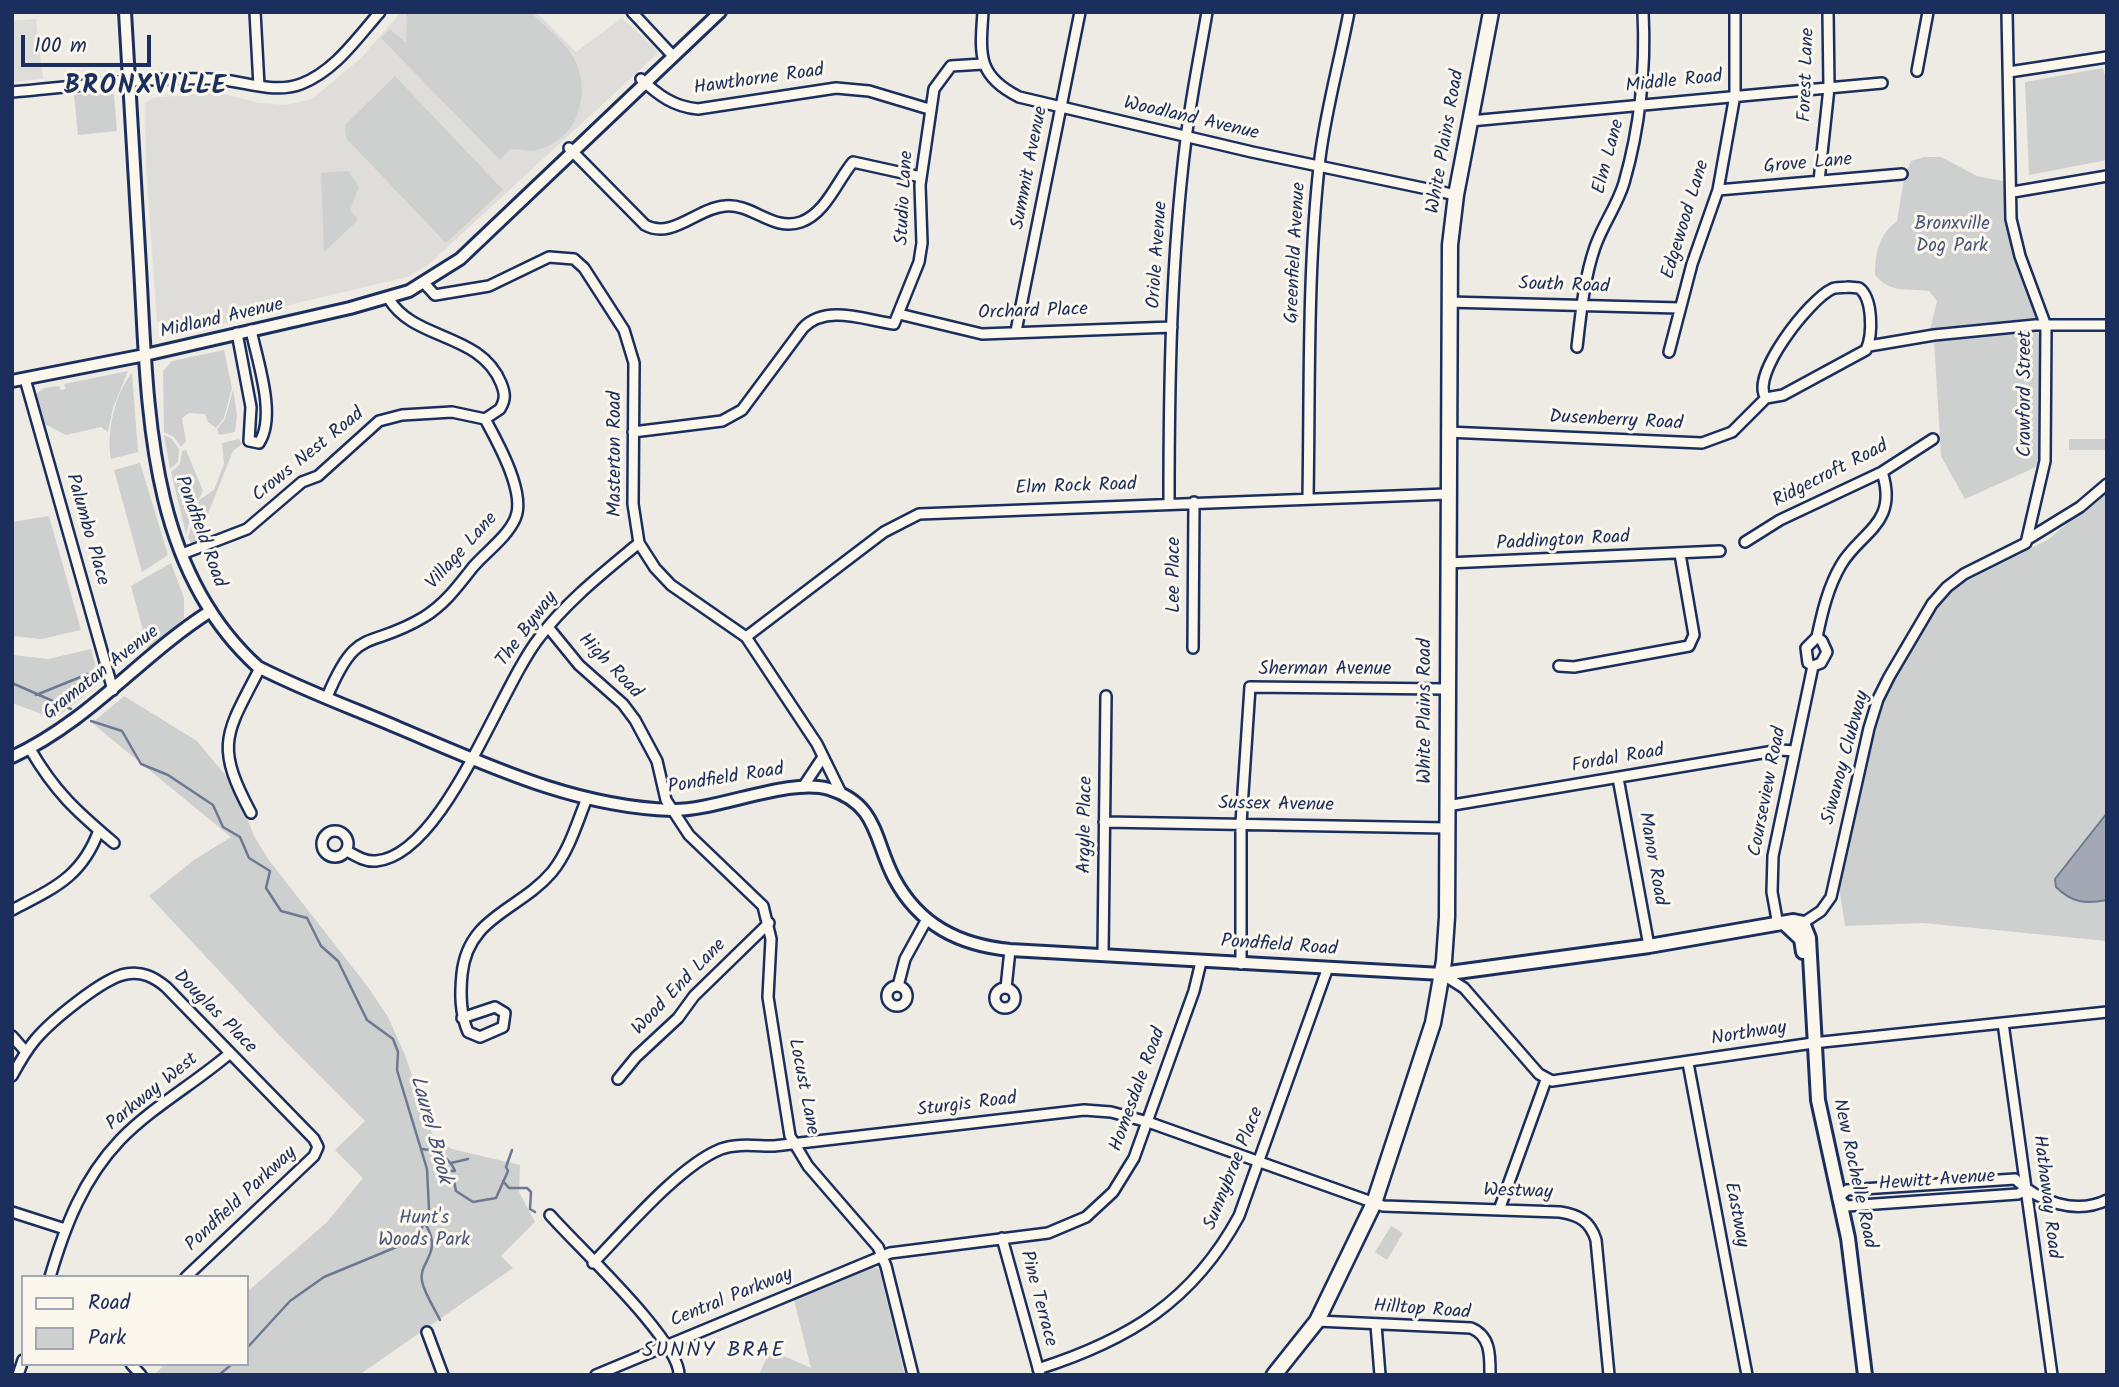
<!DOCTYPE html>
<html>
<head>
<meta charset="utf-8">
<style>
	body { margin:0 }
	#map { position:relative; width:2119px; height:1387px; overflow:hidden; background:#eeebe4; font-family:Kalam,sans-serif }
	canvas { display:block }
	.frame { position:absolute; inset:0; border:14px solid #1b2f5e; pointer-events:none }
	.legend { position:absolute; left:21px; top:1275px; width:228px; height:91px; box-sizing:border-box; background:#fbf7ec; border:2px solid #a1a7b3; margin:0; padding:9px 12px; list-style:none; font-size:21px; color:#1b2f5e }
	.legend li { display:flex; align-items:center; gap:14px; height:35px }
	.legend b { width:35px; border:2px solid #a1a7b3 }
	.scale { position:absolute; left:21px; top:35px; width:130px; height:32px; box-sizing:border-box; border:4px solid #1b2f5e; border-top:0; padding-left:9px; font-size:21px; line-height:24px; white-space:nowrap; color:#1b2f5e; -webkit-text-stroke:5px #fbf7ec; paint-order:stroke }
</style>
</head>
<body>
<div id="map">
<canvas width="2119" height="1387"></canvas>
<div class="frame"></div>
<ul class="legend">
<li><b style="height:9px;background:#fbf7ec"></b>Road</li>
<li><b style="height:19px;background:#cecfcf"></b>Park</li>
</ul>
<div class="scale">100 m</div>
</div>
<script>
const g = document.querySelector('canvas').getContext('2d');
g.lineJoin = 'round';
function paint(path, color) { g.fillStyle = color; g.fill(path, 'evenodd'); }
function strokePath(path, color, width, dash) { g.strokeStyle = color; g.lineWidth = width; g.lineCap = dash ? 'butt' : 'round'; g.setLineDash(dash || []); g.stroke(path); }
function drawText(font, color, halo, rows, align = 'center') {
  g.font = font + ' Kalam,sans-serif'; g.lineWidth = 6; g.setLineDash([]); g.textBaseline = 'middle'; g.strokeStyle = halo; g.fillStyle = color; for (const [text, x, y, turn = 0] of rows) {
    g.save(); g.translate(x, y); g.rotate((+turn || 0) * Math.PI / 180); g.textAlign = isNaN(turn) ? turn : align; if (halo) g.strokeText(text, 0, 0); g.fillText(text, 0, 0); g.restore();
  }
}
paint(new Path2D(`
	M401,12H536L576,52L622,18L657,50V54L428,265L407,277L263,311L246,319L180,333L166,330L157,321L146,166L145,103L152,98L217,92L259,103L286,105L312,99L361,58Z
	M36,19L43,79L12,82V21Z`), '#deddda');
paint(new Path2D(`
	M407,12H530C543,25 562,39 572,55C593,90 580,139 537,150C529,152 518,149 510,149L500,160L381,38L390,29L406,43Z
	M2103,68L2107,83V160L2029,175L2025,82Z
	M395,76L503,190L446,243L346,138L345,125Z
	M109,91L114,95L117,131L78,135L74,95Z
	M1924,157H1941L1977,176L2007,182L2010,245L2037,315L2034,318L1930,330L1937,301L1929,291C1907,288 1891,294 1875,275C1875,252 1879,235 1897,221L1904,179L1911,161Z
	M348,171L359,187L350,210L358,220L324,252L321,173Z
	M2033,330L2040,334V462L2034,468L1965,499L1941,456L1934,340Z
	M224,350L232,388L224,418L216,428L208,422L205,414L189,413L182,418L186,441L181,447L174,437L164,432L163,371L172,361Z
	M128,371L113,408L108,432L101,427L66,435L43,423L35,395L44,388L59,386L61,390L66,389L64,384Z
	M132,373L138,452L111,459C106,433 115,393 132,373Z
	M233,390L237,414L235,432L219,435L217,429L225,419Z
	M164,435L172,439L179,449L178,462L170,469Z
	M239,439L242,444L233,451L196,544H192L188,538L199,500L214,490L224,464L222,443Z
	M2069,439H2107V450H2069Z
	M186,450L203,491L193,509L186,534L171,472L180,464L182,451Z
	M140,463L168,555L142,572L114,470Z
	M2107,490V941L1923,923L1845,926L1839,887L1877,716L1891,684L1934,611L1953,588L2049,539Z
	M49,516L81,630L41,639L12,636V522Z
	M171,563L184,598V619L148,649L131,586Z
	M91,649L100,683L55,719L12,703V655L48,659Z
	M124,696L197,741L235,787L254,836L268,859L368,987L388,1017L405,1055L433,1136L452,1149L520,1165L519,1192L535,1222L501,1256L513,1268L359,1375H154L165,1364H247V1292L327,1222L363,1178L335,1150L365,1121L280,1036L149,896L194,860L231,837L92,723Z
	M1391,1226L1403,1233L1387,1260L1375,1252Z
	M873,1267L879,1269L905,1375H759L770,1350L811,1368L794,1300Z`), '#cecfcf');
const water = new Path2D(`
	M2107,813V900C2085,904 2072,903 2056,887L2055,879Z`);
paint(water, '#a3a8b4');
strokePath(water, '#6d7892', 2);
strokePath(new Path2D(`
	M12,683L71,709
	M36,695L88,674
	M91,721L122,731L141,764L168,775L213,805L223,827L240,837L249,858L270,871L266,888L281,911L307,918L321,946L338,961L367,1020L393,1039L398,1052L397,1070L427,1169L429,1210L421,1230L411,1241L324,1277L290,1301L247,1348
	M422,1149C436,1150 450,1158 455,1171H448L447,1178L454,1181L456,1191L473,1202L496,1198L508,1171L506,1167L512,1150
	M451,1163L468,1159
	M503,1181L509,1188H527L531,1192L530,1209L535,1212
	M426,1225C443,1254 418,1262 422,1281C424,1293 435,1309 440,1320
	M219,1375L232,1364`), '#6d7892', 2.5);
const minor = new Path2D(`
	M255,12L259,86
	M632,12L673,56
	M983,12C980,55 977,76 1019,97L1252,152L1456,195
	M1917,71L1928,12
	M2009,72L2107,57
	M641,79C658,95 674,107 698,109L836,88L869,91L929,109
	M12,92C78,86 145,77 211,79C240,79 272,95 301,84C335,71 357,38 380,12
	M1470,121L1882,83
	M569,148L645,225C672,240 697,208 725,206C752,203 773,232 801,222C826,213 837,181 853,162L921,177
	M1819,181L1829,88L1828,12
	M1718,190L1902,174
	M2013,192L2107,176
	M424,283L435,295L489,286L549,257L574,259L584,268L624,330L634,363L633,504L639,543L655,568L671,585L746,637L817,744L841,793
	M1848,287L1859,288C1873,298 1873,335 1866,350L1783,395L1766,398C1749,376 1810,299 1832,289C1836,287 1843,288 1848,287Z
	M1448,302L1679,308
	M899,314L982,334L1172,327
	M1016,331L1080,12
	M237,333L251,407L249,441L259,443C277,416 257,360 251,330
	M1869,346L1934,335L2035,325H2107
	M1577,347C1581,313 1584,279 1595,247C1603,224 1617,206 1624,183C1640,127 1646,71 1643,12
	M1669,352L1692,264L1718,190L1735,95V12
	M25,379L113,690
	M633,432L722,421L742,410L803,328C826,304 865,320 894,324L919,262L922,243L920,185L934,89L951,66L983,64
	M1447,432L1702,443L1732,432L1766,398
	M1308,498C1310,385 1307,271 1320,158C1326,109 1340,60 1349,12
	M1169,502C1169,381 1171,259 1186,139C1191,97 1200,54 1207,12
	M2028,539L2080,507L2107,484
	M1745,542L1780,520L1882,472L1933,439
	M182,554L247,529L302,482L318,476L379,421L402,415L452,412L485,419L500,409C506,399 505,393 501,383C480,332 414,341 389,299
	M1447,563L1720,551
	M548,627L579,665L623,704L635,720L657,761L666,800L689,835L763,906L771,939L768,997L790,1136L808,1166L878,1247L886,1266L913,1375
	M746,637L884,532L919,514L1447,494
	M1817,637C1822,613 1828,587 1841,565C1860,532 1899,524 1882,472
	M1193,648L1194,502
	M1559,666L1574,667L1689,646L1694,635L1680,554
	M327,697C358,623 368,651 424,617C445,604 458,586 473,567C486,552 507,537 515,519C527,494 497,441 485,419
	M30,749C55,792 76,811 114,843
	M1618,778L1649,946
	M803,787L823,757
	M1447,806L1780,750L1795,751
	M251,813C214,744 226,734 260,668
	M1104,822L1447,828
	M322 844a13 13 0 1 1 26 0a13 13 0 1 1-26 0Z
	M347,851C356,856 365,862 376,861C444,855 499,689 539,638C567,601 603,573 639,543
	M12,910C54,888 82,877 99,830
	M1803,923L1821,911L1831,897L1869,728L1878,699L1889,677L1932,604L1947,587L1964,574L2026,543L2045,461L2046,326L2020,256L2011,219L2007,12
	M1778,925L1772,892L1773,856L1813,666L1821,663L1827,652L1822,641L1817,637L1806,648L1808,663L1813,666
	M1103,955L1106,696
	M1241,964V823L1250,687L1446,689
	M1442,974L1464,988L1539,1074L1552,1081L1813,1043L2107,1012
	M898,986L905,959L927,919
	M887 996a10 10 0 1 1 20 0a10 10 0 1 1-20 0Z
	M1006,988L1010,950
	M995 998a10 10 0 1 1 20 0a10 10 0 1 1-20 0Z
	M462,1018L495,1007L505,1013L503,1027L480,1037L468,1032C460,1013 460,994 462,974C468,916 519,911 552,872C569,851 577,823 587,798
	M2003,1023L2052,1375
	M12,1036L26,1052
	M1688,1063L1747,1375
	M12,1076C19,1063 26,1051 35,1040C51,1021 103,978 126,974C142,971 154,977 166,987L314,1139L318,1147L314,1156L186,1277
	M618,1079L636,1057L678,1018L694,996L769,923
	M2026,1190L2018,1194L1847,1206L1838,1198L1847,1190L2015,1179C2039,1202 2076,1215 2107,1200
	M1499,1210L1546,1080
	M12,1212L65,1229
	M550,1215C576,1245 680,1341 679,1375
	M1002,1238L1040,1375
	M593,1263C625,1230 680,1165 721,1149C737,1143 757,1146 774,1146L1084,1110L1111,1112L1148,1122L1383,1206L1560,1212C1579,1215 1590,1221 1596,1240L1609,1375
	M50,1277C65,1226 83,1179 120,1140C152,1107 194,1084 229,1054
	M1317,1321L1471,1328C1491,1336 1490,1356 1490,1375
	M1376,1325L1380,1375
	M427,1332L443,1375
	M131,1364L141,1375
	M1038,1369C1129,1340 1193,1301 1239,1216L1327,970
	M18,1375L23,1360
	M596,1375L890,1253L1048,1233L1086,1217L1113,1192L1134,1158L1194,991L1201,962`);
const tertiary = new Path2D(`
	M125,12C130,97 135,182 140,267C148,405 146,566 258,667C303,690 352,708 399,728C487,765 574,807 672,810C717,811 789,777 829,789C878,804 874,840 894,878C919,925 959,945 1010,950L1442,974
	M12,381L145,355L350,308L409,291L460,259L720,12
	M12,757C91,720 139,657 209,612`);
const secondary = new Path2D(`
	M1785,924L1801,939L1803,952
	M1442,974L1649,946L1793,921L1803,923L1809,938L1818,1100L1848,1238L1865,1375`);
const primary = new Path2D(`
	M1274,1375L1317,1321L1374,1203L1433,1023L1444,961L1447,917L1450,245L1456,195L1491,12`);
strokePath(minor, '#1b2f5e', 14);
strokePath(tertiary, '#1b2f5e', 16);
strokePath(secondary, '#1b2f5e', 18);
strokePath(primary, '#1b2f5e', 19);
strokePath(minor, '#fbf7ec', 9);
strokePath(tertiary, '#fbf7ec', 10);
strokePath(secondary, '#fbf7ec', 12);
strokePath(primary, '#fbf7ec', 14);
drawText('19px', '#1b2f5e', '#fbf7ec', [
	["Forest Lane",1808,75,-88],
	["Hawthorne Road",759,81,-8],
	["Middle Road",1674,83,-6],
	["Woodland Avenue",1191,120,13],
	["White Plains Road",1447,142,-80],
	["Elm Lane",1610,157,-75],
	["Grove Lane",1808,165,-5],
	["Summit Avenue",1031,168,-79],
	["Studio Lane",906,198,-87],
	["Edgewood Lane",1687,220,-73],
	["Greenfield Avenue",1297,253,-87],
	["Oriole Avenue",1159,255,-86],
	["South Road",1564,287,2],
	["Orchard Place",1033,313,-2],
	["Midland Avenue",222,320,-13],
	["Crawford Street",2027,394,-90],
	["Dusenberry Road",1616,422,3],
	["Masterton Road",617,454,-90],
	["Crows Nest Road",309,456,-39],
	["Ridgecroft Road",1831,475,-27],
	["Elm Rock Road",1076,488,-2],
	["Palumbo Place",86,530,74],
	["Pondfield Road",199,532,70],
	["Paddington Road",1563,542,-3],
	["Village Lane",463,552,-48],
	["Lee Place",1176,575,-90],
	["The Byway",528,630,-53],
	["High Road",609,667,46],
	["Sherman Avenue",1325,671],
	["Gramatan Avenue",102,674,-38],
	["White Plains Road",1427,711,-90],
	["Siwanoy Clubway",1847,758,-75],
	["Fordal Road",1618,760,-10],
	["Pondfield Road",726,780,-9],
	["Courseview Road",1769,792,-79],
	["Sussex Avenue",1276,806,1],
	["Argyle Place",1087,825,-89],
	["Manor Road",1651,859,80],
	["Pondfield Road",1279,947,4],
	["Wood End Lane",680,988,-46],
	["Douglas Place",214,1013,45],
	["Northway",1749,1035,-9],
	["Locust Lane",802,1087,79],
	["Homesdale Road",1139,1090,-70],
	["Parkway West",153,1093,-39],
	["Sturgis Road",967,1106,-7],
	["Sunnybrae Place",1235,1169,-68],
	["New Rochelle Road",1853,1174,78],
	["Hewitt Avenue",1937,1182,-4],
	["Westway",1518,1193,2],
	["Hathaway Road",2045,1197,83],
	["Pondfield Parkway",242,1200,-43],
	["Eastway",1735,1215,79],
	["Central Parkway",732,1299,-22],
	["Pine Terrace",1037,1299,75],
	["Hilltop Road",1422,1311,4]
]);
drawText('19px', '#48577a', '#fbf7ec', [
	["Bronxville",1952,226],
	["Dog Park",1952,248],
	["Hunt's",424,1220],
	["Woods Park",424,1242]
]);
drawText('italic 21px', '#445378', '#fbf7ec', [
	["Laurel Brook",429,1130,75]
]);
g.letterSpacing = '2px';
drawText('21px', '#1b2f5e', '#fbf7ec', [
	["SUNNY BRAE",714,1352]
]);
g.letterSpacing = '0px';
g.letterSpacing = '2px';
drawText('bold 26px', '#1b2f5e', '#fbf7ec', [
	["BRONXVILLE",146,89]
]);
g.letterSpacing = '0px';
</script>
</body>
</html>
